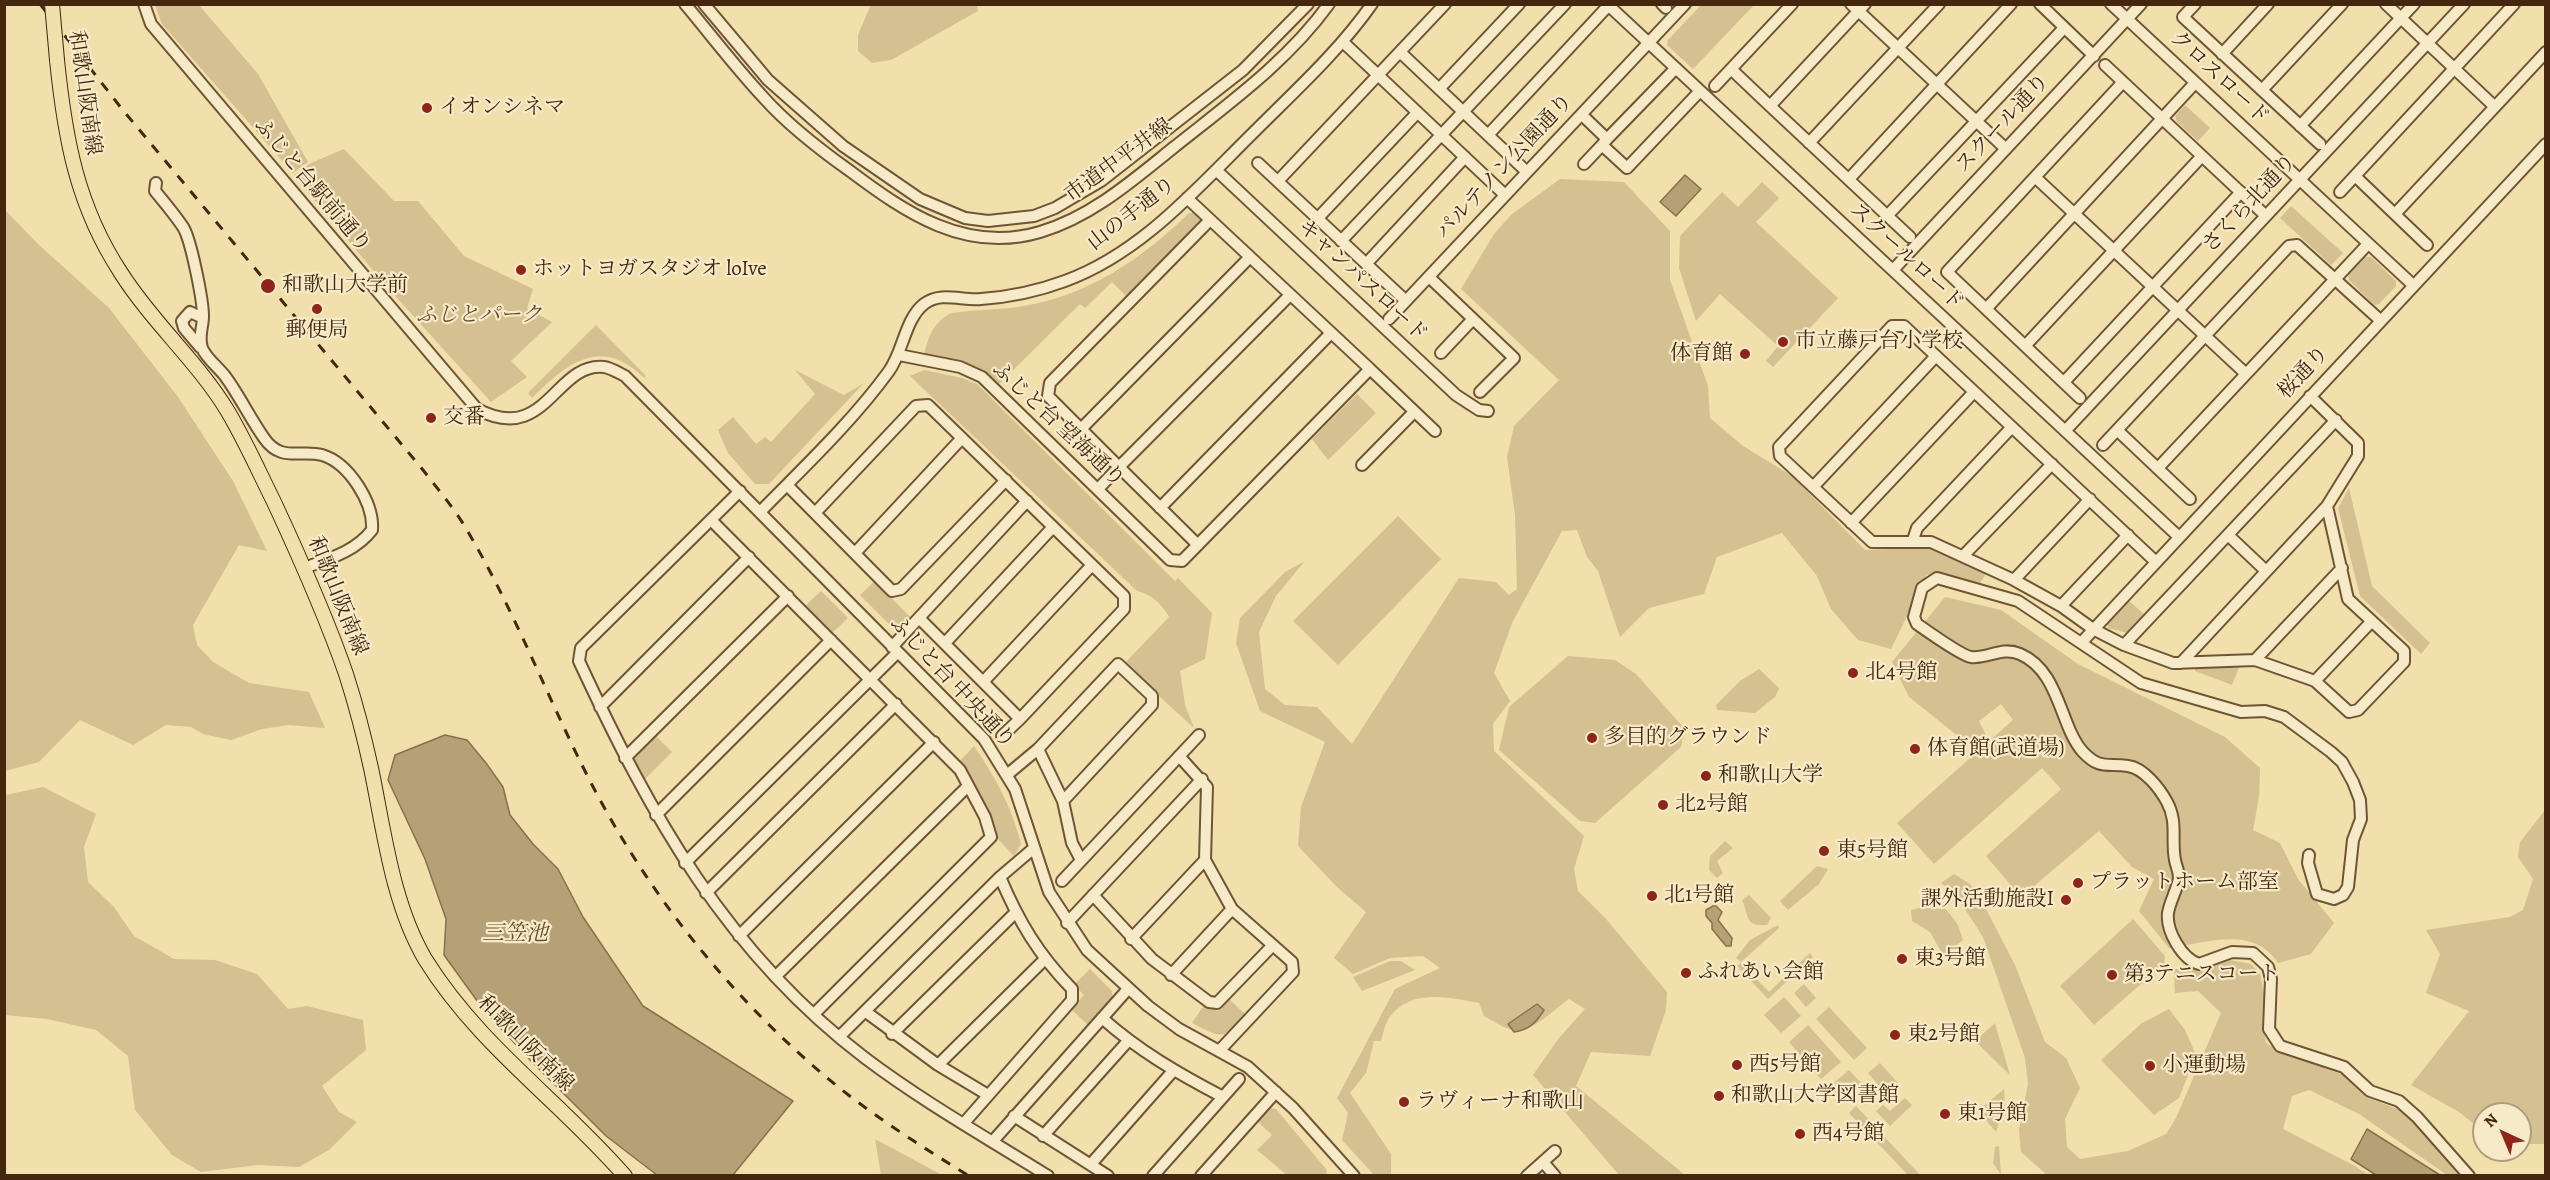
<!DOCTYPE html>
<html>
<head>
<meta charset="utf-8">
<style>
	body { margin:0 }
	#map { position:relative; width:2550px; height:1180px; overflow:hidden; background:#f1dfac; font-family:Alegreya,serif }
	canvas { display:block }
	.frame { position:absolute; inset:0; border:6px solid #44270e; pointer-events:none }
	.north { position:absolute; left:2472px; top:1102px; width:60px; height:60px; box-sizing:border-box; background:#f6eac9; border:2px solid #af9c7e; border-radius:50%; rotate:316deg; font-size:16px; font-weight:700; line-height:24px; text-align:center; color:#44270e }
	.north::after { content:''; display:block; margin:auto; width:21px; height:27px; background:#8f2418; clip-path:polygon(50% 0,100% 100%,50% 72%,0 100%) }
</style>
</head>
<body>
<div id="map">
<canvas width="2550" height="1180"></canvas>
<div class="frame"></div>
<div class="north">N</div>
</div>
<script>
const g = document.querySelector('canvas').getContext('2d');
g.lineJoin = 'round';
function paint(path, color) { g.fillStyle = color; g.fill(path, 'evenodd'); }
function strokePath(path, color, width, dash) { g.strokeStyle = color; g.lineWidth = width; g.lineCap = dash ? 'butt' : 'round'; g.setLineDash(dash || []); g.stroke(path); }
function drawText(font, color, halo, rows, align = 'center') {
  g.font = font + ' Alegreya,"Noto Serif JP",serif'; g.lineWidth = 4.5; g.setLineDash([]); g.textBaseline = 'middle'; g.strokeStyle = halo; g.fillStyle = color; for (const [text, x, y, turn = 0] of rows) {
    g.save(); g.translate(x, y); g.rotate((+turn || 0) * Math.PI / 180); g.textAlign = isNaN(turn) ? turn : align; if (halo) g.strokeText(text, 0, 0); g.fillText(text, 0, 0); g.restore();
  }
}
paint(new Path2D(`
	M871,4L977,5L978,11L891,60L872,63L858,51V35Z
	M155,5H199L258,74L308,162L293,173L162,24Z
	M1701,5H1754L1693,69L1667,45L1668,40Z
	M2185,105L2210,128L2198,141L2177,122L2175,116Z
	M344,149L394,201H418L464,256L533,289L527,308L552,322L511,361L527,377L491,402L381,280L294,175L311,163Z
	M1560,179L1624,182L1670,231V280L1708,386L1710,418L1743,446L1792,476L1865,550L1933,547L1986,574L1980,583L1939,574L1927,575L1891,649L1858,640L1831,609L1817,576L1782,533L1717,557L1704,594L1649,608L1620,637L1598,571L1587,557L1577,530L1562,531L1513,621L1494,673L1510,701L1493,724L1494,751L1584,836L1574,869L1578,891L1607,920L1667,992L1666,1010L1650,1056L1591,1052L1576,1086L1685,1175H1619L1533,1075L1559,1038L1585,1009L1569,999C1553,1010 1531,1035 1510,1029C1501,1027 1492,1020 1484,1016L1479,1003C1449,997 1410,988 1389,1018C1385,1024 1383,1034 1381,1041H1374L1366,1073L1350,1093L1391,1154V1175H1374L1342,1140L1348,1113L1337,1098L1395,989L1440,968L1423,956L1390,958L1353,974L1334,958L1366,912L1337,887L1298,846L1301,807L1325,742L1260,711L1236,643L1240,618L1285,572L1305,561L1276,596L1259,632L1265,689L1285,705L1317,707L1352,744L1459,578L1496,582L1509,595L1517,589L1515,515L1507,457L1514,426L1559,380L1461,289L1494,234L1511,215Z
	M1762,182L1779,198L1756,222L1838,298L1773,367L1766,361L1778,346L1720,294L1696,321L1679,268L1680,236L1722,192L1738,207Z
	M2291,206L2343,253L2331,265L2280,218Z
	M5,210L39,245L109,308L178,397L233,481L267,551L239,545L193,625L197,645L213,662L249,683L309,692L325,728L289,725L262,729L231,740L203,734L191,727L166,725L133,745L80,720L39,762L5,771Z
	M1189,213H1195L1200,218V225L1128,298L1112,282L1085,308L1080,304L998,385C975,365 954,360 924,355C928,337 933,324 949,314C954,311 1006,309 1018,307C1086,297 1141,260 1189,213Z
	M2363,257H2371L2396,281V286L2379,304L2374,305L2349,280L2348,272Z
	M596,325L646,376L644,378C601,335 567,363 532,398L528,393Z
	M795,370L844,395L864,383L769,484H755L728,453L718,430L733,417L756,444L765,437L771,442L815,394Z
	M924,370L962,378L977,384L1175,581L1178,578L1212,613L1205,659L1180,671L1185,705L1194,728L1124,664L1169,617C1162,604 1151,594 1137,591L910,376Z
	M1357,394L1376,413L1328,460L1312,439Z
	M2349,488L2372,586L2430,643L2421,654L2360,596L2338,508Z
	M1398,516L1441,559L1338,665L1293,621Z
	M875,581L912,619L901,630H895L860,595Z
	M821,591L848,618L831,634L805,606Z
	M1945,597L2001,610L2078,664L2225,737L2260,768L2259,797L2253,830L2280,843L2298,879L2334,923L2311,954L2278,963C2253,925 2208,943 2169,948L2139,911L2154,879L2132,867L2099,831L2021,897L1986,856L2061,789L2042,768L1934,864L1897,823L2013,720L2001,704L1979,721L1986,735L1969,745L1909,697L1892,662Z
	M2129,601L2145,615L2128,633L2108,628V623Z
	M1568,656L1615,660L1636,674L1684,728L1681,747L1595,823L1580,821L1499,750L1509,707Z
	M2240,665L2232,685L2195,671V667Z
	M1759,669L1779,688L1775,697L1755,713L1717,710L1716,705L1740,681Z
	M655,735L672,752L644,780L634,763L635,755Z
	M974,746C995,777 1012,807 1021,844L1014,856L997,838L981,795L959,762Z
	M43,787L96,814L84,847L88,882L114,907L134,936L174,959L215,960L257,974L288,1009L307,1006L363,1020L366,1050L322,1086L339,1112L357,1122L329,1150L299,1167L258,1165L201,1172L172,1155L135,1110L128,1056L96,1030L47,1019L5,1015V795Z
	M2545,810V1144H2520V1114H2484V1132L2459,1112L2411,1085L2469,1011L2426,993L2440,954L2426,930L2510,917L2523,910L2533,879L2518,857L2520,842Z
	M1725,841L1733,848L1717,861L1723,873L1717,878L1709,870L1710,856Z
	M1817,866L1828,869L1819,884L1788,910L1780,901Z
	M1954,874L1970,884L1984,905L2015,965L2045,1042L2066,1058L2080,1088L2065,1119L2067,1147L2080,1159L2128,1151L2166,1134L2176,1118L2221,1013L2198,991L2175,993L2174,969H2207L2230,960L2251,964L2260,974L2264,994L2262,1024L2266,1043L2279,1051L2343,1075L2365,1097L2398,1109L2412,1120L2463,1175H2447L2359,1114L2309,1090L2292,1096L2283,1129L2355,1166L2368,1175H2047L2021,1152L2019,1130L2028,1084L2025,1058L1983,937L1958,898L1941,883Z
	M1749,895L1771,918L1767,925C1744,926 1750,918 1742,900Z
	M1920,908L1946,909L1958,925L1963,940L1943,955L1930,932L1912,921L1911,910Z
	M2133,919L2165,956L2164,964L2094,1025L2060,986Z
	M1778,925L1779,928L1741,962L1736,958L1750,940Z
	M1810,953L1813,957L1768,999L1737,966L1741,963L1769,992Z
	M1390,961H1401L1415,970L1362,991L1353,977Z
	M1090,969L1112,991V998L1088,1025L1071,1009L1084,995L1074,985Z
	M1804,984L1816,998L1806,1007L1794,993Z
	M1784,997L1801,1016L1781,1033L1764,1015Z
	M1229,999L1246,1015C1222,1040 1223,1039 1192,1023L1205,1004L1217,1011Z
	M1829,1007L1867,1048L1854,1060L1816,1019Z
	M2169,1009L2185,1030L2196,1055L2179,1098L2154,1115L2101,1060L2142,1023Z
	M1995,1023L2010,1075L1975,1041Z
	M1808,1025L1841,1062L1821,1079L1789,1042Z
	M1880,1063L1899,1084L1887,1095L1868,1073Z
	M1849,1070L1862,1084L1843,1102L1829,1087Z
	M2004,1089L2005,1105L1996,1132L1978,1111Z
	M1905,1098L1912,1105L1890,1126L1876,1111L1883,1105L1890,1111Z
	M1856,1106L1920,1175H1908L1849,1113Z
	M1267,1108L1276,1109L1326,1169L1327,1175H1287L1257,1150L1272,1135L1257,1121Z
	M875,1139L942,1175H881Z
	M1999,1146L2001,1175L1993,1163L1995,1147Z`), '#d4c091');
const water = new Path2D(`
	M1685,175L1701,189L1676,216L1660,202Z
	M445,735L467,740L486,763L503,787L510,815L533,844L558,869L583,917L643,1006L793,1101L733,1175H657L606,1136L531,1061L483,1009L444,955L446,919L425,859L388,780L395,755Z
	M1715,905L1722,912L1718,920L1732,938L1731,946H1726L1712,929V923L1706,916V910Z
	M1537,1004L1544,1010C1536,1023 1529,1030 1514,1032L1508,1024Z
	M2367,1129L2440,1175H2376L2351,1159Z`);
paint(water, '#b6a076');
strokePath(water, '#88704c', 1.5);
const minor = new Path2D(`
	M144,4L151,24L477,409C546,446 555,362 604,367C611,368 619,373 625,376L984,739L1015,789L1049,892L1087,950L1148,1006L1179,1029L1248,1067L1293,1108L1354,1176
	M685,4C711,35 736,68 764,98C789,126 819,149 850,171C906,213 966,254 1040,232C1091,217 1132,181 1173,148C1228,104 1287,62 1329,4
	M704,4L768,80L843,146L920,199L965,218L988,221L1034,216L1055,208L1101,181L1243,70L1308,4
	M1607,4L2179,537
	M1662,4L1666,8
	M1851,4L2006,149
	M2040,4L2094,56
	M2111,4L2413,285
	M2195,4L2183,17L2320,144
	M2386,4L2494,106
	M1343,42L1505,195
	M1400,52L1527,172
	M2222,54L2268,4
	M2105,65L2266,216
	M1731,69L1770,106L1865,4
	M1715,86L1792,4
	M1439,89L1519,4
	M2262,90L2342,4
	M1770,106L1910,237
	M1582,115L1607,139L1602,145L1627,168L1700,91
	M2300,126L2414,4
	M1488,135L1608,6
	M1607,139L1676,68
	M1809,143L1939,4
	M1258,163L1406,301
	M1584,164L1602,145
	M1216,170L1456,395L1479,410L1488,411
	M2355,176L2427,245
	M2035,177L2245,373
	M1849,179L2011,4
	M1278,181L1445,4
	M156,183L155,191C165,203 175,215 183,227C191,239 203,301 203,316C203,328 198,336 202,348C206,358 218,367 225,376C239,395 250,418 264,438C281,463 301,449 322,455C349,463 374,503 372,530C355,552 328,559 304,568
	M2340,192L2514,4
	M2395,214L2546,52
	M1887,216L2064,28
	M1317,219L1417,113
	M1210,220L1050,383L1048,396L1119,467L1290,295
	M1341,241L1565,4
	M1366,264L1465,157
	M1893,270L2141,4
	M1429,277L1514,358L1480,392
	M1986,309L2195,83
	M1389,319L1685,4
	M2025,346L2202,156
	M200,347L184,328L182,321L190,312L203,318
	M1441,353L1473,319
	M899,355L960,367L982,377L1170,560L1182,561L1370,369L1187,198
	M1370,369L1435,431
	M2064,382L2241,192
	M2080,398L1947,272L2123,82
	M1081,429L1250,257
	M2117,430L2190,499
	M2065,431L2464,4
	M2103,445L2289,246L2297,245L2380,320
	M1362,465L1414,412
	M2158,468L2368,244
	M787,485L892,591L901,589L1006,480
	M1813,487L1936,356
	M1098,489L1119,467L1198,545
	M740,491L581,648L579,661C651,816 726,952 865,1058C922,1101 987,1138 1048,1176
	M1160,508L1331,333
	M760,512C804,467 852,422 889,371C903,352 905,319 924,304C941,291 962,301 981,299C1010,297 1038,291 1065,281C1142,253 1198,187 1255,131C1296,90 1339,51 1372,4
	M815,513L916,406L928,405L1124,596V609L1020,719L919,618
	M711,520L960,770L985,817L991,837L814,1014
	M1851,523L1974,392
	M2228,535L2266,571
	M1913,540L1917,528L2012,427
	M855,553L962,438
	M1964,555L2052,464
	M2156,562L1904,326H1892L1779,447L1780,456L1872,542H1931L2014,580L2061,606L2093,629L2124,645L2173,663L2255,660L2315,681L2349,712L2358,710L2404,662V651L2348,599L2327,506L2358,456V443L2310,396
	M2014,580L2090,499
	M2061,606L2128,535
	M945,643L1053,527
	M2081,643L2546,144
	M2124,645L2336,420
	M892,647L1027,501
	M2255,660L2342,568
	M2181,663L2327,506
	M2315,681L2372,621
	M983,682L1092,565
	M600,707L749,557
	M1002,736L1020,719
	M1038,749L1063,801L1072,843L1081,860
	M1179,756L1207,787L1205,860L1232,909L1292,962L1293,972L1219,1051
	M625,758L788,596
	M1008,774L1038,749L1118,664L1152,696V705L1063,801
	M656,815L831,640
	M2309,855L2308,863L2317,894L2334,899L2343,895L2348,887L2353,840L2361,819L2360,800L2353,782L2342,762L2331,752L2284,717L2265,711L2241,712L2141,683L2018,601L1937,578L1922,588L1914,617L1917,624C1927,631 1962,656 1971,657C1988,659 2002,646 2020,654C2060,671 2060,727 2083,752C2100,770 2107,763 2128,766C2144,768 2160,789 2167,802C2178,822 2171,840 2175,860C2176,866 2179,871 2179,878C2177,890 2170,901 2168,913C2166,931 2182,959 2199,964L2232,952L2253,953L2268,967L2271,979L2269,1029L2280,1046L2344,1067L2370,1091L2399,1101L2417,1117L2469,1176
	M685,863L898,652
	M1062,881L1199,735
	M706,893L896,704
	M1093,895L1152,959L1209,1002L1217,1003L1273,945
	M1067,923L1202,779
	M739,936L934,742
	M1131,939L1205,860
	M1171,975L1232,909
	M776,976L968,786
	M866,1012L938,1065L988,1095
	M1102,1018C1139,1051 1179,1074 1223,1097
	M892,1034L1015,913
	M839,1037L1000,877L1034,848
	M938,1065L1044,960
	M1014,1116L1108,1176
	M964,1123L1072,1000V989C1038,954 1019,922 1000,877
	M1043,1136L1128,1041
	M993,1141L1128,989
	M1543,1162L1555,1176
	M1091,1164L1173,1071
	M1153,1176L1239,1079
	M1201,1176L1276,1092
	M1527,1176L1555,1151`);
const major = new Path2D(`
	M57,60C65,139 77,206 121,273C152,322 197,361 227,410C245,440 259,472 274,502C300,558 326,616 346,674C356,705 364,736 371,768C384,830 392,903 425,959C479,1046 559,1100 625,1176`);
strokePath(minor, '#6f5536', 14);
strokePath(major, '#44270e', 16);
strokePath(minor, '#f6eac9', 10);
strokePath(major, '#f1dfac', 14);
strokePath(new Path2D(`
	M40,4L122,109L423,470C437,488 452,506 464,525C512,605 545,692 587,775C647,894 733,1001 837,1086C878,1119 924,1148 969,1176`), '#44270e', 3, [10, 10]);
const majorBridge = new Path2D(`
	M52,4L57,60`);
strokePath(majorBridge, '#44270e', 16, []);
strokePath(majorBridge, '#f1dfac', 14);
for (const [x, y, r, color] of [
	[427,108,6,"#8f2418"],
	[521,270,6,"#8f2418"],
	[268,286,8,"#8f2418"],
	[317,309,6,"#8f2418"],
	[1783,342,6,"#8f2418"],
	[1745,354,6,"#8f2418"],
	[431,418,6,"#8f2418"],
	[1853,673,6,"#8f2418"],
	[1592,738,6,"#8f2418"],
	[1915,749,6,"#8f2418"],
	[1706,776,6,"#8f2418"],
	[1663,805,6,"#8f2418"],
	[1824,851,6,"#8f2418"],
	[2078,883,6,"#8f2418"],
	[1652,896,6,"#8f2418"],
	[2066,900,6,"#8f2418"],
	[1902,959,6,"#8f2418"],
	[1686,973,6,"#8f2418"],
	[2112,975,6,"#8f2418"],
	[1895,1035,6,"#8f2418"],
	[1737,1065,6,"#8f2418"],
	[2150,1066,6,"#8f2418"],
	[1719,1096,6,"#8f2418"],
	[1404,1102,6,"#8f2418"],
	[1945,1114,6,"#8f2418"],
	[1800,1134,6,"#8f2418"]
]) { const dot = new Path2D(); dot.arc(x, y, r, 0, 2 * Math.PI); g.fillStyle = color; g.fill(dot); strokePath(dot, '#f6eac9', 2); }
drawText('21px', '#44270e', '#f6eac9', [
	["クロスロード",2219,78,43],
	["和歌山阪南線",84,93,82],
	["スクール通り",2003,124,-47],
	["市道中平井線",1119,161,-36],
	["パルテノン公園通り",1505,167,-47],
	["ふじと台駅前通り",312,186,50],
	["さくら北通り",2250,204,-47],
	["山の手通り",1132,214,-38],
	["スクールロード",1906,257,43],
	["キャンパスロード",1362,281,43],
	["桜通り",2304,373,-47],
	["ふじと台 望海通り",1058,425,43],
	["和歌山阪南線",337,596,68],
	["ふじと台 中央通り",952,683,47],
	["和歌山阪南線",525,1044,45]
]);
drawText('21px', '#44270e', '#f6eac9', [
	["イオンシネマ",439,108],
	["ホットヨガスタジオ loIve",533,270],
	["和歌山大学前",282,286],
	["郵便局",317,331,"center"],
	["市立藤戸台小学校",1795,342],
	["体育館",1733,354,"right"],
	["交番",443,418],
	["北4号館",1865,673],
	["多目的グラウンド",1604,738],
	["体育館(武道場)",1927,749],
	["和歌山大学",1718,776],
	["北2号館",1675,805],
	["東5号館",1836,851],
	["プラットホーム部室",2090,883],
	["北1号館",1664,896],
	["課外活動施設I",2054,900,"right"],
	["東3号館",1914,959],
	["ふれあい会館",1698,973],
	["第3テニスコート",2124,975],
	["東2号館",1907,1035],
	["西5号館",1749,1065],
	["小運動場",2162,1066],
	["和歌山大学図書館",1731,1096],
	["ラヴィーナ和歌山",1416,1102],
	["東1号館",1957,1114],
	["西4号館",1812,1134]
], 'left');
drawText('italic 21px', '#684d2f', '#f6eac9', [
	["ふじとパーク",479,316]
]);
drawText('italic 22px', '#664b2d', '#f6eac9', [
	["三笠池",515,935]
]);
</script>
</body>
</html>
